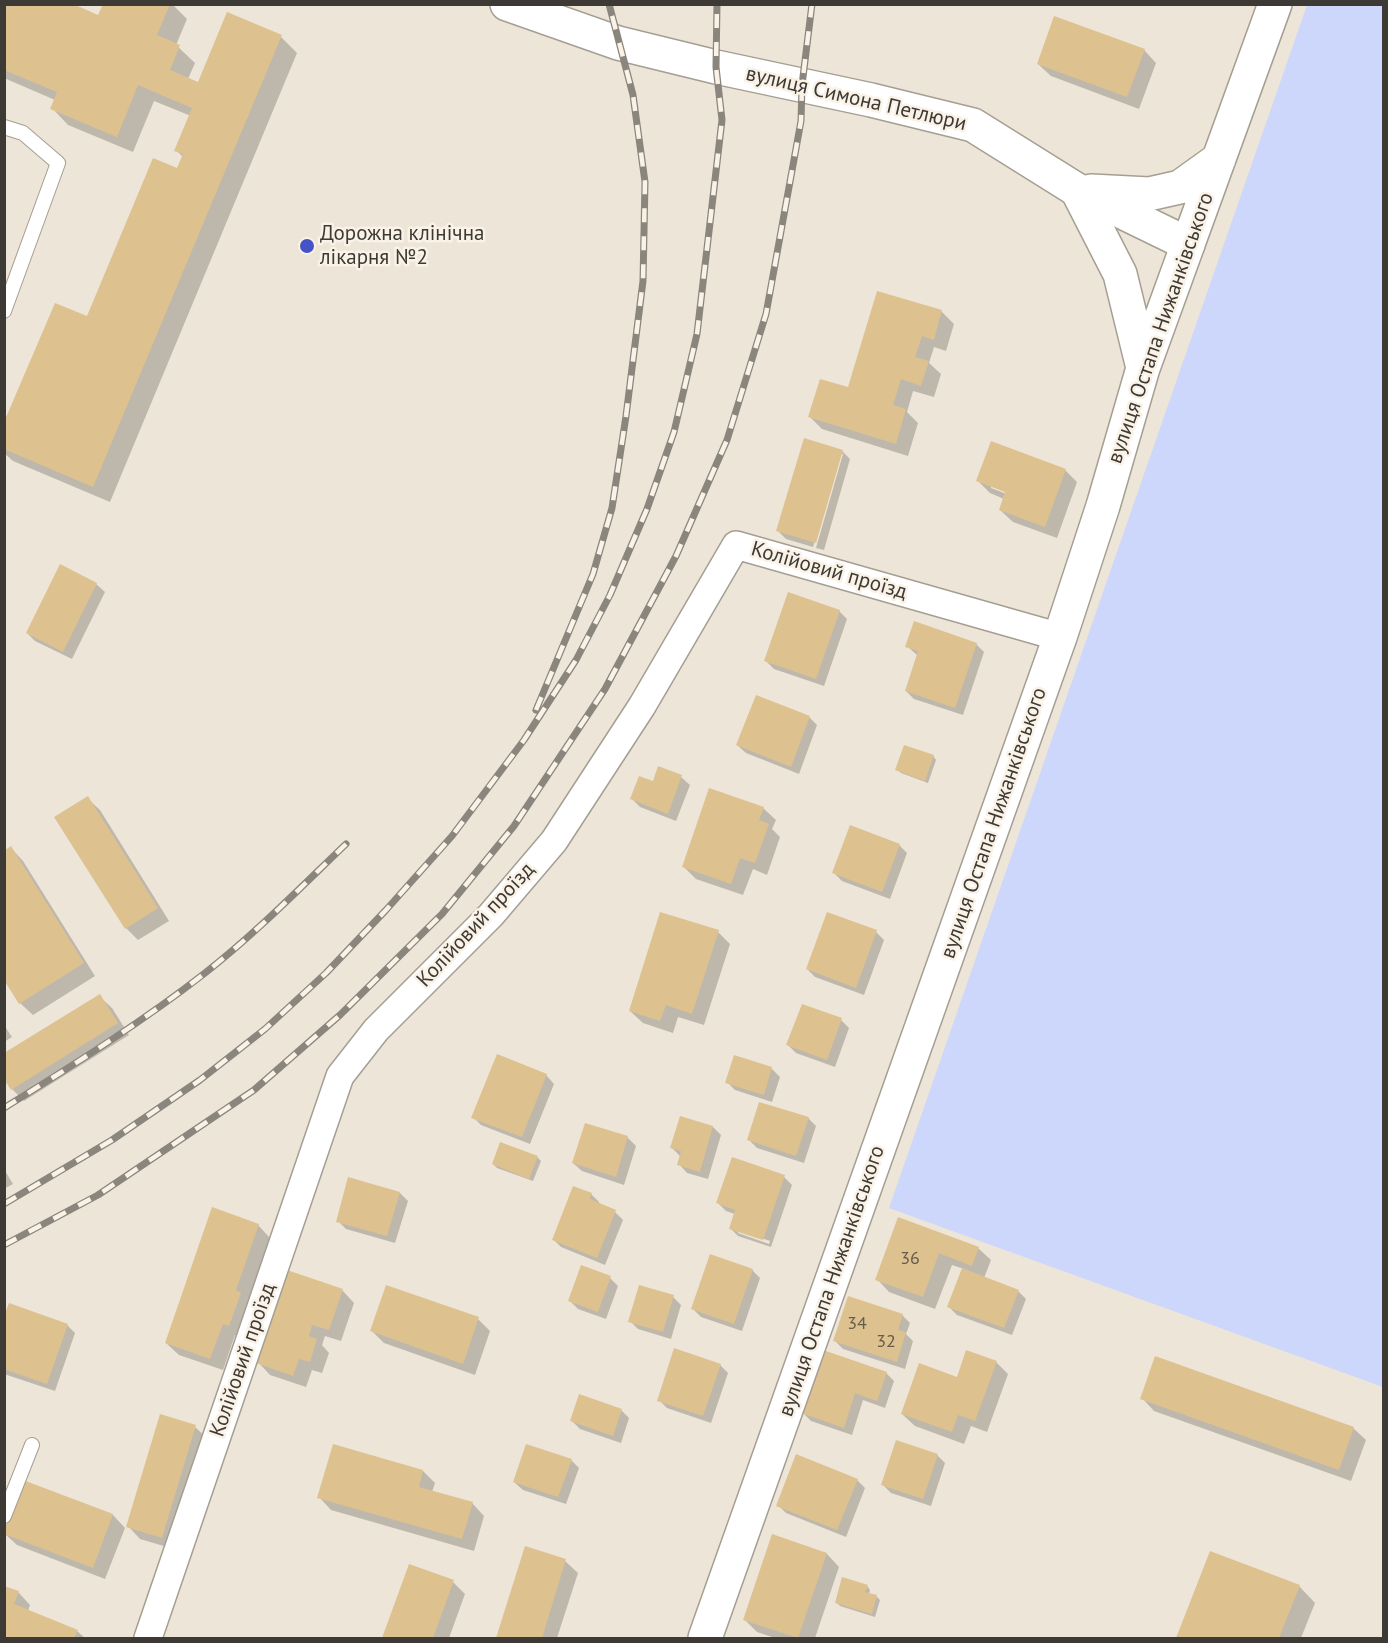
<!DOCTYPE html>
<html>
<head>
<meta charset="utf-8">
<style>
	body { margin:0 }
	#map { position:relative; width:1388px; height:1643px; overflow:hidden; background:#ede5d8; font-family:"PT Sans",sans-serif }
	canvas { display:block }
	.frame { position:absolute; inset:0; border:6px solid #3d3a35; pointer-events:none }
</style>
</head>
<body>
<div id="map">
<canvas width="1388" height="1643"></canvas>
<div class="frame"></div>
</div>
<script>
const g = document.querySelector('canvas').getContext('2d');
g.lineJoin = 'round';
function paint(path, color) { g.fillStyle = color; g.fill(path, 'evenodd'); }
function strokePath(path, color, width, dash) { g.strokeStyle = color; g.lineWidth = width; g.lineCap = dash ? 'butt' : 'round'; g.setLineDash(dash || []); g.stroke(path); }
function drawText(font, color, halo, rows, align = 'center') {
  g.font = font + ' "PT Sans",sans-serif'; g.lineWidth = 5; g.setLineDash([]); g.textBaseline = 'middle'; g.strokeStyle = halo; g.fillStyle = color; for (const [text, x, y, turn = 0] of rows) {
    g.save(); g.translate(x, y); g.rotate((+turn || 0) * Math.PI / 180); g.textAlign = isNaN(turn) ? turn : align; if (halo) g.strokeText(text, 0, 0); g.fillText(text, 0, 0); g.restore();
  }
}
paint(new Path2D(`
	M1307,5H1383V1387L889,1208Z`), '#cdd7fb');
paint(new Path2D(`
	M4,4L99,17L104,4H172L187,19L176,45L195,63L188,79L199,84L281,37L297,53L110,502L13,461L4,453V426L88,318L178,170L183,157L176,150L191,116L154,101L133,152L68,125L52,108L55,100L4,78Z
	M1144,50L1156,63L1139,109L1051,76L1038,64Z
	M878,292L942,312L954,324L946,351L934,347L929,363L941,374L934,397L913,391L907,412L918,423L908,456L822,429L810,417L849,389Z
	M842,451L850,459L824,550L816,548L843,454H840L813,547L786,539L778,531Z
	M1065,470L1077,482L1057,538L1013,522L1000,510L1004,499L990,493L978,481ZM991,485L1013,493L1012,496L991,488Z
	M96,584L105,592L72,659L35,641L27,633Z
	M839,611L847,619L824,686L774,669L766,661Z
	M976,644L984,652L963,715L914,699L906,691L918,656L907,646Z
	M809,717L817,725L799,774L746,753L737,745Z
	M933,756L936,760L928,783L901,773L897,769Z
	M659,768L681,777L690,785L676,821L640,807L632,799L654,783Z
	M87,798L100,810L169,921L138,940L126,928Z
	M763,808L776,820L772,829L780,837L767,875L753,869L743,895L696,879L684,867Z
	M899,845L907,853L890,899L842,881L834,873Z
	M11,848L23,861L95,976L33,1015L20,1003Z
	M718,932L730,944L704,1025L678,1017L673,1033L643,1023L630,1011Z
	M876,932L884,940L864,995L815,977L807,969Z
	M99,996L112,1008L129,1035L24,1101L12,1089Z
	M841,1020L849,1028L835,1067L796,1053L788,1045Z
	M4,1025L12,1037L4,1042Z
	M772,1069L780,1077L772,1102L735,1090L727,1082Z
	M546,1075L554,1084L530,1144L481,1125L473,1117Z
	M808,1118L816,1126L804,1163L757,1148L749,1140Z
	M586,1125L628,1138L636,1146L624,1185L582,1171L573,1163Z
	M713,1127L721,1135L708,1179L687,1173L679,1164L681,1157L672,1148Z
	M537,1157L541,1161L533,1181L497,1168L493,1164Z
	M4,1169L13,1184L4,1189Z
	M784,1177L792,1185L771,1247L738,1236L730,1228L735,1214L726,1211L718,1203ZM738,1230L770,1241L769,1244L738,1233Z
	M400,1193L408,1201L395,1243L346,1229L338,1221Z
	M591,1194L599,1202V1205L615,1212L623,1220L605,1265L561,1247L553,1239Z
	M899,1219L978,1248L991,1260L984,1278L1018,1291L1026,1299L1012,1335L957,1315L949,1307L964,1269L952,1265L935,1309L889,1292L877,1279Z
	M258,1225L270,1238L248,1301L253,1306L242,1337L235,1335L223,1370L179,1355L166,1343Z
	M752,1270L760,1278L742,1331L701,1317L693,1309Z
	M610,1278L618,1286L606,1319L578,1309L570,1301Z
	M342,1290L354,1303L341,1341L325,1336L322,1345L329,1353L322,1373L312,1370L306,1387L270,1375L258,1362Z
	M673,1297L681,1305L671,1339L638,1329L630,1321Z
	M902,1315L910,1323L906,1334L913,1341L905,1369L843,1349L835,1341Z
	M478,1319L490,1331L475,1375L384,1343L372,1331Z
	M4,1320L67,1325L75,1333L55,1391L4,1374Z
	M996,1362L1008,1374L987,1432L971,1426L964,1444L915,1426L902,1414L958,1379Z
	M720,1365L728,1373L711,1423L667,1408L659,1400Z
	M886,1373L894,1381L885,1408L863,1400L852,1435L811,1421L803,1413Z
	M1142,1398L1353,1428L1366,1440L1351,1481L1154,1411Z
	M621,1410L629,1418L621,1443L580,1429L572,1421Z
	M195,1427L208,1439L174,1549L140,1539L128,1526Z
	M937,1455L945,1463L931,1506L891,1493L883,1485Z
	M571,1460L579,1468L566,1504L523,1490L514,1482Z
	M423,1471L435,1483L432,1492L472,1503L484,1516L474,1551L331,1510L319,1497Z
	M857,1480L865,1488L846,1537L786,1513L778,1505Z
	M24,1482L113,1515L125,1528L105,1579L17,1545L4,1533Z
	M773,1536L827,1554L839,1567L815,1638H775L757,1632L745,1620Z
	M526,1548L565,1561L578,1573L557,1638H498Z
	M1211,1552L1299,1586L1315,1603L1301,1638H1178Z
	M410,1566L453,1582L465,1594L449,1638H384Z
	M867,1586L870,1590L869,1594L877,1597L880,1600L875,1617L840,1606L836,1602Z
	M4,1587L18,1592L30,1605L28,1611L77,1631L85,1638H4Z`), '#0003');
paint(new Path2D(`
	M4,4H73L98,15L103,4H170L157,35L180,45L170,70L198,82L227,12L282,35L93,487L4,449V422L55,303L87,316L153,158L177,168L183,154L174,151L192,108L138,85L117,137L50,109L57,92L4,70Z
	M1054,16L1145,49L1127,97L1037,64Z
	M877,291L942,310L934,340L922,336L915,357L929,361L921,386L901,379L893,405L906,409L896,444L808,417L820,379L848,387Z
	M804,438L843,450L816,543L776,531Z
	M991,441L1066,469L1045,527L999,510L1005,492L976,481Z
	M60,564L97,583L63,652L26,633Z
	M788,592L840,610L816,679L764,661Z
	M914,621L977,643L955,708L905,691L918,651L905,647Z
	M756,695L810,716L791,767L736,745Z
	M904,745L934,755L925,781L895,770Z
	M658,766L682,775L668,814L630,799L639,776L653,781Z
	M709,788L764,807L759,820L769,824L755,863L740,858L731,884L682,867Z
	M88,796L158,908L125,929L54,817Z
	M850,825L900,844L882,892L832,873Z
	M11,846L84,963L19,1004L4,980V851Z
	M660,912L719,930L692,1014L666,1005L660,1021L629,1011Z
	M827,912L877,930L856,988L806,969Z
	M100,994L118,1023L11,1090L4,1079V1053Z
	M802,1004L842,1018L827,1060L786,1045Z
	M497,1054L547,1074L522,1137L471,1118Z
	M734,1055L772,1067L764,1095L725,1083Z
	M759,1102L809,1117L796,1156L747,1140Z
	M680,1116L713,1126L700,1172L677,1165L681,1151L670,1148Z
	M585,1123L628,1136L616,1177L572,1163Z
	M500,1142L538,1156L529,1179L492,1164Z
	M732,1157L785,1175L763,1240L729,1229L735,1210L716,1203Z
	M348,1177L400,1192L387,1236L336,1222Z
	M573,1186L592,1193L590,1199L616,1210L597,1258L552,1240Z
	M212,1207L259,1224L236,1290L241,1293L229,1326L223,1324L210,1359L165,1343Z
	M898,1217L979,1247L972,1266L939,1253L923,1297L875,1280Z
	M710,1254L753,1269L734,1324L691,1309Z
	M581,1265L611,1276L598,1312L568,1301Z
	M962,1268L1019,1290L1004,1328L947,1307Z
	M287,1270L343,1289L329,1330L312,1325L309,1336L317,1339L310,1362L299,1359L293,1376L256,1363Z
	M386,1285L479,1317L463,1364L370,1331Z
	M639,1285L674,1295L663,1332L628,1322Z
	M848,1296L903,1314L898,1330L906,1332L897,1362L833,1341Z
	M9,1303L68,1324L47,1384L4,1369V1316Z
	M674,1348L721,1364L703,1416L657,1401Z
	M823,1350L887,1372L877,1401L855,1393L844,1428L801,1413Z
	M966,1350L997,1361L975,1421L958,1415L952,1432L901,1414L919,1363L957,1377Z
	M1155,1356L1354,1427L1339,1470L1140,1399Z
	M579,1394L622,1409L613,1436L570,1421Z
	M160,1414L196,1425L162,1538L126,1527Z
	M896,1440L938,1454L923,1499L881,1485Z
	M333,1444L423,1470L419,1487L473,1502L462,1539L317,1498Z
	M526,1444L572,1459L558,1497L513,1482Z
	M796,1454L858,1479L837,1530L776,1506Z
	M23,1480L113,1514L93,1568L4,1534V1528Z
	M772,1534L827,1553L798,1638L743,1620Z
	M525,1546L566,1559L542,1638H496Z
	M1210,1551L1300,1585L1279,1638H1176Z
	M409,1564L454,1580L433,1638H382Z
	M842,1577L868,1585L865,1592L877,1595L872,1614L835,1603Z
	M4,1586L19,1591L14,1604L78,1630L74,1638H4Z`), '#ddc18f');
const service = new Path2D(`
	M4,127L23,133L58,163L4,311
	M4,1516L32,1445`);
const minor = new Path2D(`
	M148,1638L340,1076L376,1030L491,915L554,841L642,706L736,545L1060,637`);
const tertiary = new Path2D(`
	M1077,190L1120,274L1143,368
	M705,1638L1060,637L1103,506L1143,368L1188,244`);
const secondary = new Path2D(`
	M507,4L618,43L716,67L871,100L973,125L1077,190L1188,244L1275,4
	M1091,191L1149,194L1180,187L1219,159`);
strokePath(service, '#a59e92', 16);
strokePath(minor, '#a59e92', 30);
strokePath(tertiary, '#a59e92', 36);
strokePath(secondary, '#a59e92', 36);
strokePath(service, '#fff', 14);
strokePath(minor, '#fff', 27);
strokePath(tertiary, '#fff', 33);
strokePath(secondary, '#fff', 33);
const rail = new Path2D(`
	M536,710L593,574L612,508L626,416L643,281L645,182L633,95L609,4
	M4,1108C73,1065 141,1023 205,973C255,934 300,888 346,844
	M4,1204L112,1140L200,1080L265,1029L326,973L386,910L452,836L524,740L576,660L610,595L647,509L674,432L697,334L722,120L716,67L717,4
	M4,1245L98,1195L254,1090L340,1015L442,914L514,826L605,689L676,556L727,440L766,314L801,121L802,85L812,4`);
strokePath(rail, '#8b867d', 7);
strokePath(rail, '#faf2e6', 4.5, [14]);
for (const [x, y, r, color] of [
	[307,246,8,"#4653c7"]
]) { const dot = new Path2D(); dot.arc(x, y, r, 0, 2 * Math.PI); g.fillStyle = color; g.fill(dot); strokePath(dot, '#faf2e6', 2); }
drawText('18px', '#655c4c', null, [
	["36",910,1259],
	["34",857,1324],
	["32",886,1342]
]);
drawText('21px', '#3d3a35', '#faf2e6', [
	["вулиця Симона Петлюри",856,99,13],
	["вулиця Остапа Нижанківського",1161,328,-71],
	["Колійовий проїзд",829,571,16],
	["вулиця Остапа Нижанківського",994,823,-71],
	["Колійовий проїзд",476,925,-47],
	["вулиця Остапа Нижанківського",832,1281,-71],
	["Колійовий проїзд",243,1360,-71]
]);
drawText('21px', '#3d3a35', '#faf2e6', [
	["Дорожна клінічна",320,234],
	["лікарня №2",320,258]
], 'left');
</script>
</body>
</html>
